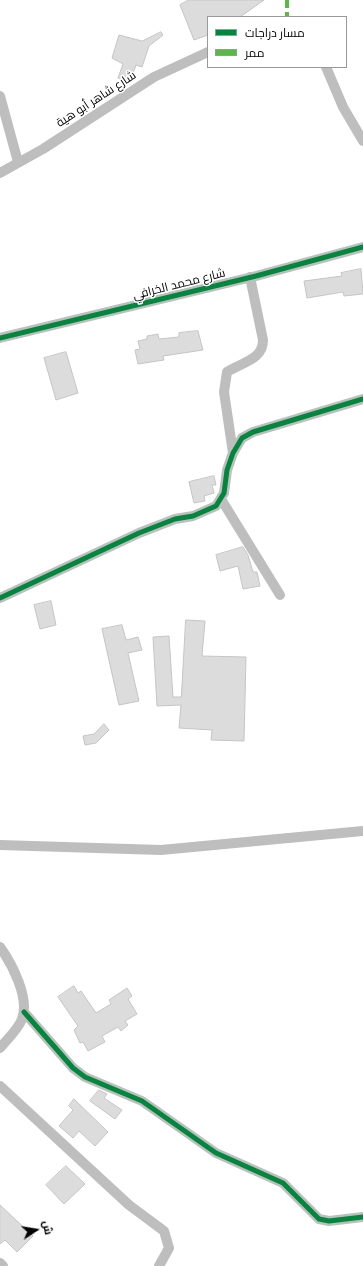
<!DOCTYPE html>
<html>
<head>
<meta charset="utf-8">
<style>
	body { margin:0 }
	#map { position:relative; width:363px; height:1266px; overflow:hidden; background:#fff; font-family:"Golos Text",Cairo,sans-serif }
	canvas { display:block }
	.legend { position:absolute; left:207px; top:16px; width:140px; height:52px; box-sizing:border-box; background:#fff; border:1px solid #999; margin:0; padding:5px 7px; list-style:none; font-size:12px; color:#000 }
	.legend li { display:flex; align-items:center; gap:8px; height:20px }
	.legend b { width:20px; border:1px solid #999 }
	.north { position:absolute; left:16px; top:1210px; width:40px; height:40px; -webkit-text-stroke:3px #fff; paint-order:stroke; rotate:78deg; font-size:11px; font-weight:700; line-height:16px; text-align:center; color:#000 }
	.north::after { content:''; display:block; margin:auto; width:14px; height:18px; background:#000; clip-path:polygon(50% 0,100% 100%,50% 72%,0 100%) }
</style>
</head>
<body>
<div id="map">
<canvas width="363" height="1266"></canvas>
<ul class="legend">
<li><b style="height:5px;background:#00873e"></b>مسار دراجات</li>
<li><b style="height:5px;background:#58b947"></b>ممر</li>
</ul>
<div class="north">ش</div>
</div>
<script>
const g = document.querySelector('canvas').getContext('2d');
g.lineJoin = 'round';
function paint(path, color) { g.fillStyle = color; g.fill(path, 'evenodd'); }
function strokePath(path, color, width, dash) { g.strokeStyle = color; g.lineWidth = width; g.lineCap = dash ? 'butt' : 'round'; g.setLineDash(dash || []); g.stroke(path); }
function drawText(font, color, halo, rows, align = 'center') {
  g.font = font + ' "Golos Text",Cairo,sans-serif'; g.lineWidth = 3; g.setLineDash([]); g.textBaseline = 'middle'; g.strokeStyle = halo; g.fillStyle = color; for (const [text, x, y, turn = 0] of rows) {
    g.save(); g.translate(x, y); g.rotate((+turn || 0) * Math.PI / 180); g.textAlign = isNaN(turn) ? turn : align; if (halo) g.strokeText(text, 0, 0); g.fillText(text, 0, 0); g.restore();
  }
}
const building = new Path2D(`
	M189,0H264L240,17H208V35L194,40L180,5Z
	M161,32L163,35L149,46L142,67L136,65L130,82L118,78L123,64L112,58L119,35L142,41Z
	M361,269L363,294L344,296L343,292L307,298L304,281L342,276L341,273Z
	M198,331L203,350L163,356L164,360L138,364L135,350L140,349L138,341L147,339V336L158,334L159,339L179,337V333Z
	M66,352L78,393L56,400L44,358Z
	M214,476L216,485H212L214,493L204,496L205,501L194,503L189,482Z
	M243,547L248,555L253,572H257L260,586L243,589L238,566L220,571L216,555Z
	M51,601L56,625L40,629L34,605Z
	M186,620L205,621L202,656L246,657L244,741L211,740L212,730L179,728L181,705L157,706L153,637L169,636L173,697H181Z
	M122,625L126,640L138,637L142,650L128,653L139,701L119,705L102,629Z
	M104,724L109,730L96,743L85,745L83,736L94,734Z
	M74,986L78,993L81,991L96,1013L111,1004L109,1000L127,988L132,996L128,999L137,1014L125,1021L128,1025L121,1031L118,1027L102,1036L105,1042L88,1051L83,1042L80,1043L74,1030L78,1026L58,997Z
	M99,1090L107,1094L104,1098L122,1110L115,1119L90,1101Z
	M74,1099L108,1132L95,1146L79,1131L73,1138L59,1126L73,1110L69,1106Z
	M66,1166L85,1184L64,1204L46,1185Z
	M0,1205L33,1236L17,1252L5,1240L0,1244Z`);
paint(building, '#dcdcdc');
strokePath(building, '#c5c5c5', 1);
strokePath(new Path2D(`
	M326,67L343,107L363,141
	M0,96L18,162
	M0,173L43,149L154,77L208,52
	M0,338L256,276L363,247
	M233,453L224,392L227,372C242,362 263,360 263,340L250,277
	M221,499L280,595
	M0,598L139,533L175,519L193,516L216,506L224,493L227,470L233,453L242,438L253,432L363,399
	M0,845L161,850L363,831
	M0,947C12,964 30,998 22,1019C18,1030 7,1039 0,1048
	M24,1012L73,1068L85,1077L142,1101L216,1153L283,1183L319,1219L329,1221L363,1217
	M0,1086L129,1205L164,1231L169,1248L159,1266
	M0,1263L3,1266`), '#bebebe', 10);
strokePath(new Path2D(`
	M287,0V17`), '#58b947', 4, [8, 4]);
strokePath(new Path2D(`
	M0,338L256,276L363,247
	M0,598L139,533L175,519L193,516L216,506L224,493L227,470L233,453L242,438L253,432L363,399
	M24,1012L73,1068L85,1077L142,1101L216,1153L283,1183L319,1219L329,1221L363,1217`), '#00873e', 5);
drawText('12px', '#000', '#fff', [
	["شارع شاهر أبو هية",96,99,-33],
	["شارع محمد الخرافي",179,284,-14]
]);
</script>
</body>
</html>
